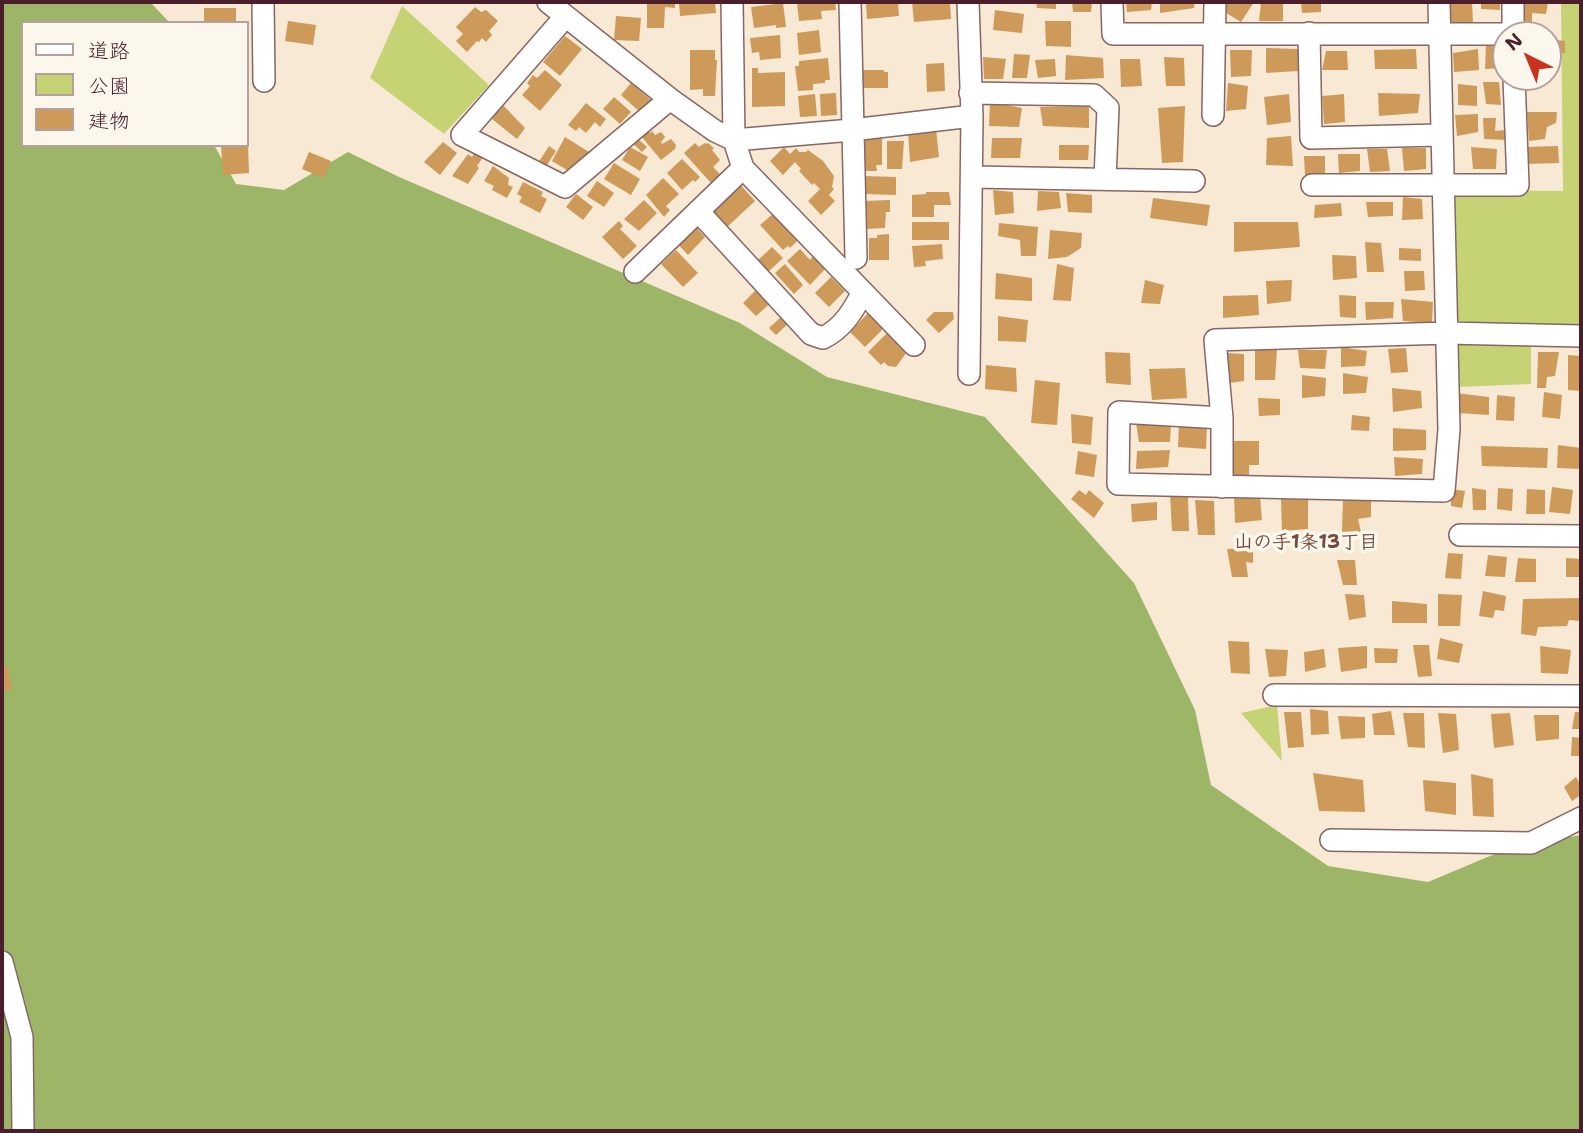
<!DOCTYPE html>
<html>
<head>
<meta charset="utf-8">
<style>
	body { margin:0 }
	#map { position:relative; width:1583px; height:1133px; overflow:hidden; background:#f7e9d3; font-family:"Shantell Sans","Klee One",sans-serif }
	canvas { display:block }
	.frame { position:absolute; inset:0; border:4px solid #4a1f2b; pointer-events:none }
	.legend { position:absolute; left:21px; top:21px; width:228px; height:126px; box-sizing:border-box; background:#fbf7ec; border:2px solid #b4a19f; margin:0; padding:9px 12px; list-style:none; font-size:21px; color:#4a1f2b }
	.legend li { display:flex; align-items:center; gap:14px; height:35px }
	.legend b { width:35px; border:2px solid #b4a19f }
	.north { position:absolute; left:1492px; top:21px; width:70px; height:70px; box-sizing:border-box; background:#fbf7ec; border:2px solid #b4a19f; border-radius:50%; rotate:317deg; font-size:19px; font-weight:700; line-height:28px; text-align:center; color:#4a1f2b }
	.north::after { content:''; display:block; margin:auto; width:24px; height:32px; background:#c8321e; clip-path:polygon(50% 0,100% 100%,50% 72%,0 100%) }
</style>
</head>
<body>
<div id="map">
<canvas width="1583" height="1133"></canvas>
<div class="frame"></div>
<ul class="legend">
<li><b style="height:9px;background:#fff"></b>道路</li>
<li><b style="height:19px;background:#c5d375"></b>公園</li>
<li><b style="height:19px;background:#ce9a5a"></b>建物</li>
</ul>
<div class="north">N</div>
</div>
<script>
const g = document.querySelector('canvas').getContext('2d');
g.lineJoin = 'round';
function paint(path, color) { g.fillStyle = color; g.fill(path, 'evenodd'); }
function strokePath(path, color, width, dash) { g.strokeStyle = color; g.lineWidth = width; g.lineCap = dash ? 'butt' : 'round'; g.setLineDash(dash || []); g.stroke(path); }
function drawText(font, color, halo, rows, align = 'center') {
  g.font = font + ' "Shantell Sans","Klee One",sans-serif'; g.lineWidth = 7; g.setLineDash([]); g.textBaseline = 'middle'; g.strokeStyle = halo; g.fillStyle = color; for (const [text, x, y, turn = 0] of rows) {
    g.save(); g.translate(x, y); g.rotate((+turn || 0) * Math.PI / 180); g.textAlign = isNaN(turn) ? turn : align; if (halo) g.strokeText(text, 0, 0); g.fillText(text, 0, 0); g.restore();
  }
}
paint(new Path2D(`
	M1561,2H1581V329L1454,328L1450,190L1563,191Z
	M402,6L489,85L444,134L370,78Z
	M1531,342V384L1458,387V347L1462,343Z
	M1277,705L1282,761L1241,713Z`), '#c5d375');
paint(new Path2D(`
	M2,2H150L170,23H23V145H214L236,184L284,190L348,152L399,177L740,323L827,377L985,417L1134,583L1195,710L1211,785L1328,866L1428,882L1509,848L1581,835V1131H2Z`), '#9cb566');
paint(new Path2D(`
	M647,2H675V8L665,7L664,28H647Z
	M679,2H715L716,13L680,16Z
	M797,2H835L836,10L821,11L822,19L799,21Z
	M898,2L899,16L867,19L866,4Z
	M912,2H950L951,19L914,22Z
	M1036,2H1056V9L1037,8Z
	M1072,2H1092L1091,12H1073Z
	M1126,2H1152L1151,10L1127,12Z
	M1160,2H1195L1194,8L1160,13Z
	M1228,2H1254L1241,22L1223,11Z
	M1261,2H1283V21H1259Z
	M1301,2H1321V12L1302,13Z
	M1448,2H1472L1473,23H1451Z
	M1481,2H1500V10L1481,9Z
	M1525,2H1548L1546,14L1532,13V26L1524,25Z
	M783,3L786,27L776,28V25L754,28L751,7Z
	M475,7L481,12L486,10L498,21L489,31L492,35L486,42L482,38L479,42L477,41L467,52L456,41L463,34L456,27Z
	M204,8H236V23H204Z
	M995,10L1024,14L1022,33L993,30Z
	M616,16L641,18L639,41L614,40Z
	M288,21L316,25L313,45L285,41Z
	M1045,21H1071V47L1046,46Z
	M819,30L821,52L799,55L797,33Z
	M780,35L781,58L760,60L759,52L752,53L750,38Z
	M565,36L582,49L560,76L543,62Z
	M1548,39L1565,41V53L1548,54Z
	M1486,44L1496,47L1494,59L1503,58L1504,68L1485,69Z
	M1266,48L1298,49V71L1266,73Z
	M1416,49L1417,69H1375L1374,50Z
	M1478,49L1479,70L1454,72L1453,53Z
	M690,50H715V60H717L715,96H703V89L690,90Z
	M1230,50H1252L1251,76L1231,77Z
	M1326,51H1347L1348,70H1322Z
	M1014,54L1030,55L1027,78H1012Z
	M1066,55L1103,58L1104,78L1065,80Z
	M983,57L1006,59L1003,79H984Z
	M1164,57L1184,58L1185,86H1166Z
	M828,58L830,80H825V83L813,84V90L798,91L795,66H799V61Z
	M1055,59L1056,76L1038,78L1035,60Z
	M1120,59H1140L1142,86L1121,87Z
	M944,63L945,91L927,92L926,64Z
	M752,68H758V73L785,72V106L752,107Z
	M545,70L562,85L540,111L522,95L530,86L527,83L533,75L537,78Z
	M861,70H884V72H888V88H862Z
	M1483,82H1499L1501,105L1486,104Z
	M631,83L651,100L641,113L621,95Z
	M1228,83L1248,86L1246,109L1226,111Z
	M1458,84L1477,86V106L1458,105Z
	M836,93L837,115L821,116L820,94Z
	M1378,93L1420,94L1418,113L1379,116Z
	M815,94L817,116L800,117L798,96Z
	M1289,94L1291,122L1267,125L1264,97Z
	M1344,94L1345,122L1324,124L1322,96Z
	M614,97L631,112L620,124L603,109Z
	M990,102L1022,108L1019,127L989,126Z
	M586,103L606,119L600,127L595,122L586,133L579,127L576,131L568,125Z
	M502,104L525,128L517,139L492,119Z
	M1089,106V128L1043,126L1040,107Z
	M1185,106L1183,162L1162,163L1158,108Z
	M1527,112H1557L1556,123L1547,127L1545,139L1529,141Z
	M1478,114V132L1457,136L1455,115Z
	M1483,118H1496L1495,131L1505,130L1506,140L1484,139Z
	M936,128L939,157L910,162L908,131Z
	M648,131L650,133L652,131L655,135L661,132L665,137L661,142L662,144L671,139L676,145L675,149L661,160L641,136Z
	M1291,136L1293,166L1266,165L1267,138Z
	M565,137L589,152L581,165L572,173L552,161Z
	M637,138L647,147L642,152L632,143Z
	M865,138H882V165H876L877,171H865Z
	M992,138H1022L1020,158H991Z
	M887,141H904L902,169H887Z
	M443,142L457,153L440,175L424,162Z
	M695,143L699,147L705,143L707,144L708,143L714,148L712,150L720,160L713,167L720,174L711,183L684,153Z
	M221,145H248L249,173L223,175Z
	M1059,145H1089L1088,160H1059Z
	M549,146L556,151L545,168L538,163Z
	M1558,146L1559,163L1527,164L1525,147Z
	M630,147L648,157L640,171L622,160Z
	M784,147L790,154L796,148L799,152H806L808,150L823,161L834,176L832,187L834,189L829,195L835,201L821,215L808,201L820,189L814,183L812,185L799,171L801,169L795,162L783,175L770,161Z
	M1471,147L1497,149L1496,169H1473Z
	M1402,148H1426V169L1404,171Z
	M1367,149H1387L1390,171L1370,172Z
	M309,152L331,161L324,178L302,169Z
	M475,152L483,157L477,166L479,168L468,184L452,176L468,154L472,157Z
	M1338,154H1360V171L1339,173Z
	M1304,156H1325V176H1305Z
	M682,159L700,177L695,182L693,180L682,190L667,173Z
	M614,163L640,179L631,195L604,179Z
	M493,166L509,178L508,185L513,187L507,198L492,190L494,186L484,181Z
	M864,176L896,177V195L864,194Z
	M663,178L679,194L666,206L670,210L664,217L646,195Z
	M597,181L614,193L604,207L587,196Z
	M737,181L755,201L727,227L713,212L726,200L722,195Z
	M523,182L543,192L541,196L547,199L540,213L519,202L522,197L517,194Z
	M993,190L1013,192L1014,213L995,215Z
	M1038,191L1059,192L1061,208L1037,211Z
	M926,192H949L951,205H934V217H912V195L926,194Z
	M1066,193L1092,195V213L1068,212Z
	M576,194L593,207L583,220L566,207Z
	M1403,197L1422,199L1423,219L1402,220Z
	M1153,198L1210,205L1207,226L1150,218Z
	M644,200L657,213L639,231L624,219Z
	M890,200V212H886L885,228L867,229L864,201Z
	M1366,202H1393V216L1368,217Z
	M1341,203L1342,216L1314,218L1315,205Z
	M775,212L799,239L790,248L788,246L783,250L760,225Z
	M619,221L623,226L620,229L637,246L623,259L602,237Z
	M912,222H949V240H912Z
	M1234,222H1298L1300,247L1234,252Z
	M999,223L1038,227L1036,256H1021L1020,240L998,236Z
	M693,224L705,237L688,255L675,241Z
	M1050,230L1082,233L1081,248L1067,257L1048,259Z
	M889,234V260H869V238H877V235Z
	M1365,242L1381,243L1384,272H1367Z
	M942,244L943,259L925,261L926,266L914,267L912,246Z
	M772,247L783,258L767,273L757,261Z
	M1399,248L1421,249V261L1399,260Z
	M800,249L810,260L813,256L825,269L810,285L787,261Z
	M676,250L698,273L683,287L661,264Z
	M1332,255L1356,256L1357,278L1333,280Z
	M785,264L803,285L794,294L775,273Z
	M1057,264L1074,268L1071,301L1053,300Z
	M1404,271H1424L1425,290L1405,291Z
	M996,273L1032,278V301L995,299Z
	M831,277L845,291L829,307L815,293Z
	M1145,280L1164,285L1160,304L1141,303Z
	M1292,280L1291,301L1267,304L1266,281Z
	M760,286L774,300L756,316L743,303Z
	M1258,295L1259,315L1223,318V296Z
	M1339,295L1356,296V318L1340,317Z
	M1401,299L1433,302L1432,323L1403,321Z
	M1365,302H1394L1393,318L1366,320Z
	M870,311L886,326L865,347L850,332Z
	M934,312H953L954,319L939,333L926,320Z
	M783,315L790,322L776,335L769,328Z
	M998,316L1028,320L1026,342L998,341Z
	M890,330L909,349L896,367L888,366L884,362L881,365L868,352Z
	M1341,347L1367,351L1365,366L1341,367Z
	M1406,348L1408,372L1391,373L1388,349Z
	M1255,350H1277L1275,380H1255Z
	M1298,350H1327L1325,369L1300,368Z
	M1105,352L1130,353L1131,385L1106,383Z
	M1538,352H1559L1555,376L1547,377L1546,388H1537Z
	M1227,353L1244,354V381L1230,383Z
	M1568,355L1581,356V391L1568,390Z
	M986,365L1016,368L1017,392L985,389Z
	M1185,368L1187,398L1152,400L1149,369Z
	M1343,373L1368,377L1366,393L1343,394Z
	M1302,375L1326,378L1325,396L1302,398Z
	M1035,380L1060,383L1057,425L1031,423Z
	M1392,388L1421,391L1422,408L1393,412Z
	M1544,392L1562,395L1560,419L1542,417Z
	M1456,393L1489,397V415L1457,413Z
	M1497,395L1515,397L1514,421L1496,420Z
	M1258,398L1280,399V415L1259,416Z
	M1071,414L1093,417L1091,445L1072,443Z
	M1352,415L1370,417L1369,431L1351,430Z
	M1136,423L1171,425L1170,442H1139Z
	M1179,423L1207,426L1206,449L1178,447Z
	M1393,428L1426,430V450L1393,451Z
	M1231,441H1259V465H1249V481H1231Z
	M1558,445L1581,448V469L1557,468Z
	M1481,446L1548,448L1547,468L1482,466Z
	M1170,450L1168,467L1136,469L1137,451Z
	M1078,451L1097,455L1094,477L1075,474Z
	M1394,457L1423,459L1422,474L1395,476Z
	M1552,487L1573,490L1570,514L1549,512Z
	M1472,488L1486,490V510H1473Z
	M1498,488L1513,489L1512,511L1497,509Z
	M1451,489L1465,491L1462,508L1451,506Z
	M1527,489L1545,490V514H1526Z
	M1079,490L1086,495L1089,490L1104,503L1094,518L1071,499Z
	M1170,494L1188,496L1189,531H1172Z
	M1234,495L1260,496L1262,520L1235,523Z
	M1281,499L1308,500V529L1282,531Z
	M1343,499L1371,500V517L1358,519L1361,532H1342Z
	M1195,500L1214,501L1215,535H1198Z
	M1157,502V520L1132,522L1131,504Z
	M1253,548V563L1246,562L1248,577H1232L1227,549Z
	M1448,553L1463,554L1461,579L1445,578Z
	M1488,555L1507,557L1505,577L1485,576Z
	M1518,558L1536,559V582H1515Z
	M1566,558L1581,559V577H1566Z
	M1337,560H1355L1357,585H1343Z
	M1483,591L1506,596L1504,611L1495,610L1493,618L1479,616Z
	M1345,594L1364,595L1366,617L1349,620Z
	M1438,594L1462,595L1460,626H1438Z
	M1581,598V621L1569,620L1567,626L1538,627L1536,636L1521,634L1523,599Z
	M1392,601L1427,604V623H1392Z
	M1440,638L1463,644L1459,663L1437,659Z
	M1228,641L1249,642L1250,674L1231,673Z
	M1413,645H1429L1432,676L1418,677Z
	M1367,646V668L1341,672L1338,648Z
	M1540,646L1571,650L1568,674L1541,673Z
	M1374,648L1398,649L1397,663H1375Z
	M1265,649L1288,650L1286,676L1269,677Z
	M1324,649L1326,667L1305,672L1304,652Z
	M7,666L12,689L2,691V667Z
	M1310,709L1328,711L1329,734L1311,735Z
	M1391,711L1395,735H1374L1372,714Z
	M1284,712H1301L1304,747L1288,748Z
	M1575,712H1581V729H1572Z
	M1403,713H1424L1425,748L1408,747Z
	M1438,713L1456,714L1459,750L1443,753Z
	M1510,713L1514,745L1494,748L1491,714Z
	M1534,715H1559V739L1536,741Z
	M1338,716L1365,717V738L1341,739Z
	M1572,737L1581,738V756H1571Z
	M1313,773L1363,780L1365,812L1319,811Z
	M1471,774L1493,779L1494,817L1473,816Z
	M1576,777L1581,785V795L1572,801L1564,787Z
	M1423,780L1456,783V815L1425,811Z`), '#ce9a5a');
const minor = new Path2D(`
	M263,2L264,81
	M548,2L670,99L715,131L734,140L743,168L914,345
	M732,2L734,140L852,130L972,116
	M850,2L856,258
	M968,2L972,116L969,374
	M1112,2L1113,34H1513
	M1513,2V35
	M565,17L462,135L565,187L670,99
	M1309,33L1311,138L1440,135
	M970,93L1094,95L1108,108L1105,179
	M1213,115L1215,2
	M972,177L1194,181
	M1312,185H1518L1514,77
	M698,211L811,334L823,338C843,328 853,311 863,292
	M635,272L743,168
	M1222,418L1119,412L1118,484L1444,491L1449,429L1439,2
	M1222,487V418L1215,340L1447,333L1581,336
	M1460,535L1581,536
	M1274,695L1581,696
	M1331,840L1531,843L1581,818
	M2,962L22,1037L23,1131`);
strokePath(minor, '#876666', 24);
strokePath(minor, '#fff', 21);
drawText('bold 19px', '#784a3b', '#fbf7ec', [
	["山の手1条13丁目",1306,543]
]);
</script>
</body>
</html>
